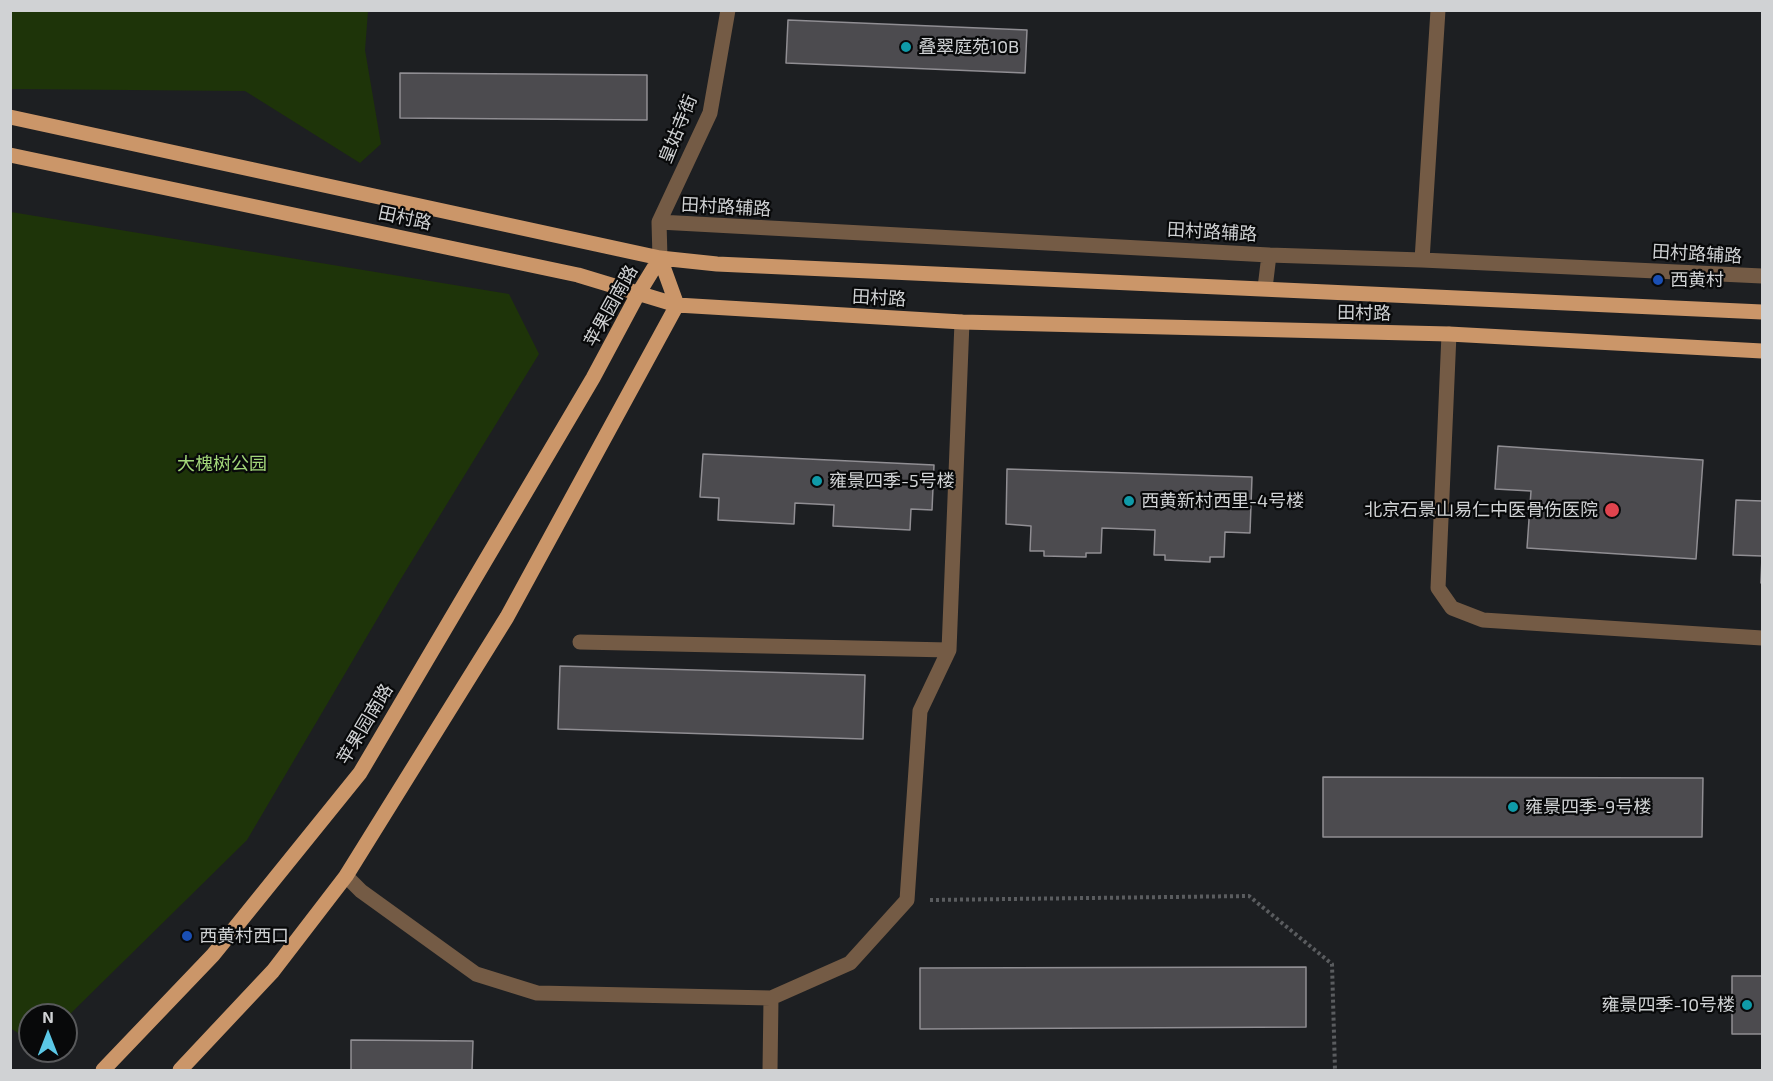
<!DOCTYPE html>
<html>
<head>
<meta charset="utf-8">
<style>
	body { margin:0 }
	#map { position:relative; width:1773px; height:1081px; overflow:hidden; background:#1d1f22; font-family:"Exo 2",sans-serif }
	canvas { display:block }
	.frame { position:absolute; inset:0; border:12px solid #d0d2d4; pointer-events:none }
	.north { position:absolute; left:18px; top:1003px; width:60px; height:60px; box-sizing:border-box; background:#08090a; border:2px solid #58595b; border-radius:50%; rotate:0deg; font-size:16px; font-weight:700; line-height:24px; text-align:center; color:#d0d2d4 }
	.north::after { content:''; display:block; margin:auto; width:21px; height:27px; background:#5bc8e6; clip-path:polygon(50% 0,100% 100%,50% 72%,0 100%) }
</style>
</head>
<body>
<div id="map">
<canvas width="1773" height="1081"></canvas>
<div class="frame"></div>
<div class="north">N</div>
</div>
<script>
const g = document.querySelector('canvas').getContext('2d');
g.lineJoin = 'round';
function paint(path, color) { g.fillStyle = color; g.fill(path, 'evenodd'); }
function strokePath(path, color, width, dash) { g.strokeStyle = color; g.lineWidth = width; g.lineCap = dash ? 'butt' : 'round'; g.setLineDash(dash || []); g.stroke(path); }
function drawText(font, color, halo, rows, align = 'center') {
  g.font = font + ' "Exo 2","Noto Sans SC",sans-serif'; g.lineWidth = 4.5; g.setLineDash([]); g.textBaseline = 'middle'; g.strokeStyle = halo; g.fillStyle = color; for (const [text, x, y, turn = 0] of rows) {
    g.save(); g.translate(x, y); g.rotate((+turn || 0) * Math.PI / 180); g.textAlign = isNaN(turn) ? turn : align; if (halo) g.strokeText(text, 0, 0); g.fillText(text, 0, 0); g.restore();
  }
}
paint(new Path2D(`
	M11,10L368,11L365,50L381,144L360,163L245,91L11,89Z
	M11,212L509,294L539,354L399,582L247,840L66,1018V1015H30V1040L10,1028Z`), '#1e3409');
const building = new Path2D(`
	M788,20L1027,30L1025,73L786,63Z
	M400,73L647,75V120L400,118Z
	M1498,446L1703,460L1696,559L1527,548L1531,491L1495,489Z
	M703,454L934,465L932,510L911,509L910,530L833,526L834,505L795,503L794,524L718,520L719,498L700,497Z
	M1007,469L1252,477L1250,533L1225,532L1224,557H1210V562L1165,560V555H1154L1155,530L1102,528L1101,553H1086V557L1044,556V551H1030L1031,526L1006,524Z
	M1736,500L1762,501V583H1761L1762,556L1733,555Z
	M560,666L865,675L863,739L558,729Z
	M1323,777L1703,778L1702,837H1323Z
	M1306,967V1027L920,1029V968Z
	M1732,976H1762V1034H1732Z
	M351,1040L473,1041L472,1070H351Z`);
paint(building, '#4c4b4f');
strokePath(building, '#908e93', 1.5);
strokePath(new Path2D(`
	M930,900L1249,896L1332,964L1335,1070`), '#5a5c5f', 4, [3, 3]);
strokePath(new Path2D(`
	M659,222L1269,255L1422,260L1762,276
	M660,258L659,222L710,113L728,10
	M1422,260L1438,10
	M1265,288L1269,255
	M1449,334L1438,588L1452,608L1483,620L1762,638
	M580,642L949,650
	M346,876L361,891L476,974L537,993L771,998L770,1070
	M771,998L850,963L907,900L920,711L949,650L962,322`), '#745b45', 15);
strokePath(new Path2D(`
	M10,117L660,258L717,264L1762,312
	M10,155L578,275L677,305L962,322L1449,334L1762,351
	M103,1070L213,955L360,773L593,378L638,294L660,258
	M180,1070L273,971L346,876L507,617L677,305L660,258`), '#cb9669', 15);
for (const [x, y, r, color] of [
	[906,47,6,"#0f9aa8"],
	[1658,280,6,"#1a4fb4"],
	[817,481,6,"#0f9aa8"],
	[1129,501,6,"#0f9aa8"],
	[1612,510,8,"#e0444e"],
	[1513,807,6,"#0f9aa8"],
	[187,936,6,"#1a4fb4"],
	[1747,1005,6,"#0f9aa8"]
]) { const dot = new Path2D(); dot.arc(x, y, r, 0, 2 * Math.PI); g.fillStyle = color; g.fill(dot); strokePath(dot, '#08090a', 2); }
drawText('18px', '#d0d2d4', '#08090a', [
	["叠翠庭苑10B",918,47],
	["西黄村",1670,280],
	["雍景四季-5号楼",829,481],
	["西黄新村西里-4号楼",1141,501],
	["北京石景山易仁中医骨伤医院",1598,510,"right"],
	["雍景四季-9号楼",1525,807],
	["西黄村西口",199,936],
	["雍景四季-10号楼",1735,1005,"right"]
], 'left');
drawText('18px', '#d0d2d4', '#08090a', [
	["皇姑寺街",678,129,-68],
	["田村路辅路",726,207,3],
	["田村路",405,218,12],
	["田村路辅路",1212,232,3],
	["田村路辅路",1697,254,3],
	["田村路",879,298,3],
	["苹果园南路",611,306,-61],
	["田村路",1364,313,1],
	["苹果园南路",365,724,-59]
]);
drawText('18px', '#a2d679', '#08090a', [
	["大槐树公园",222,464]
]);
</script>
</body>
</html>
